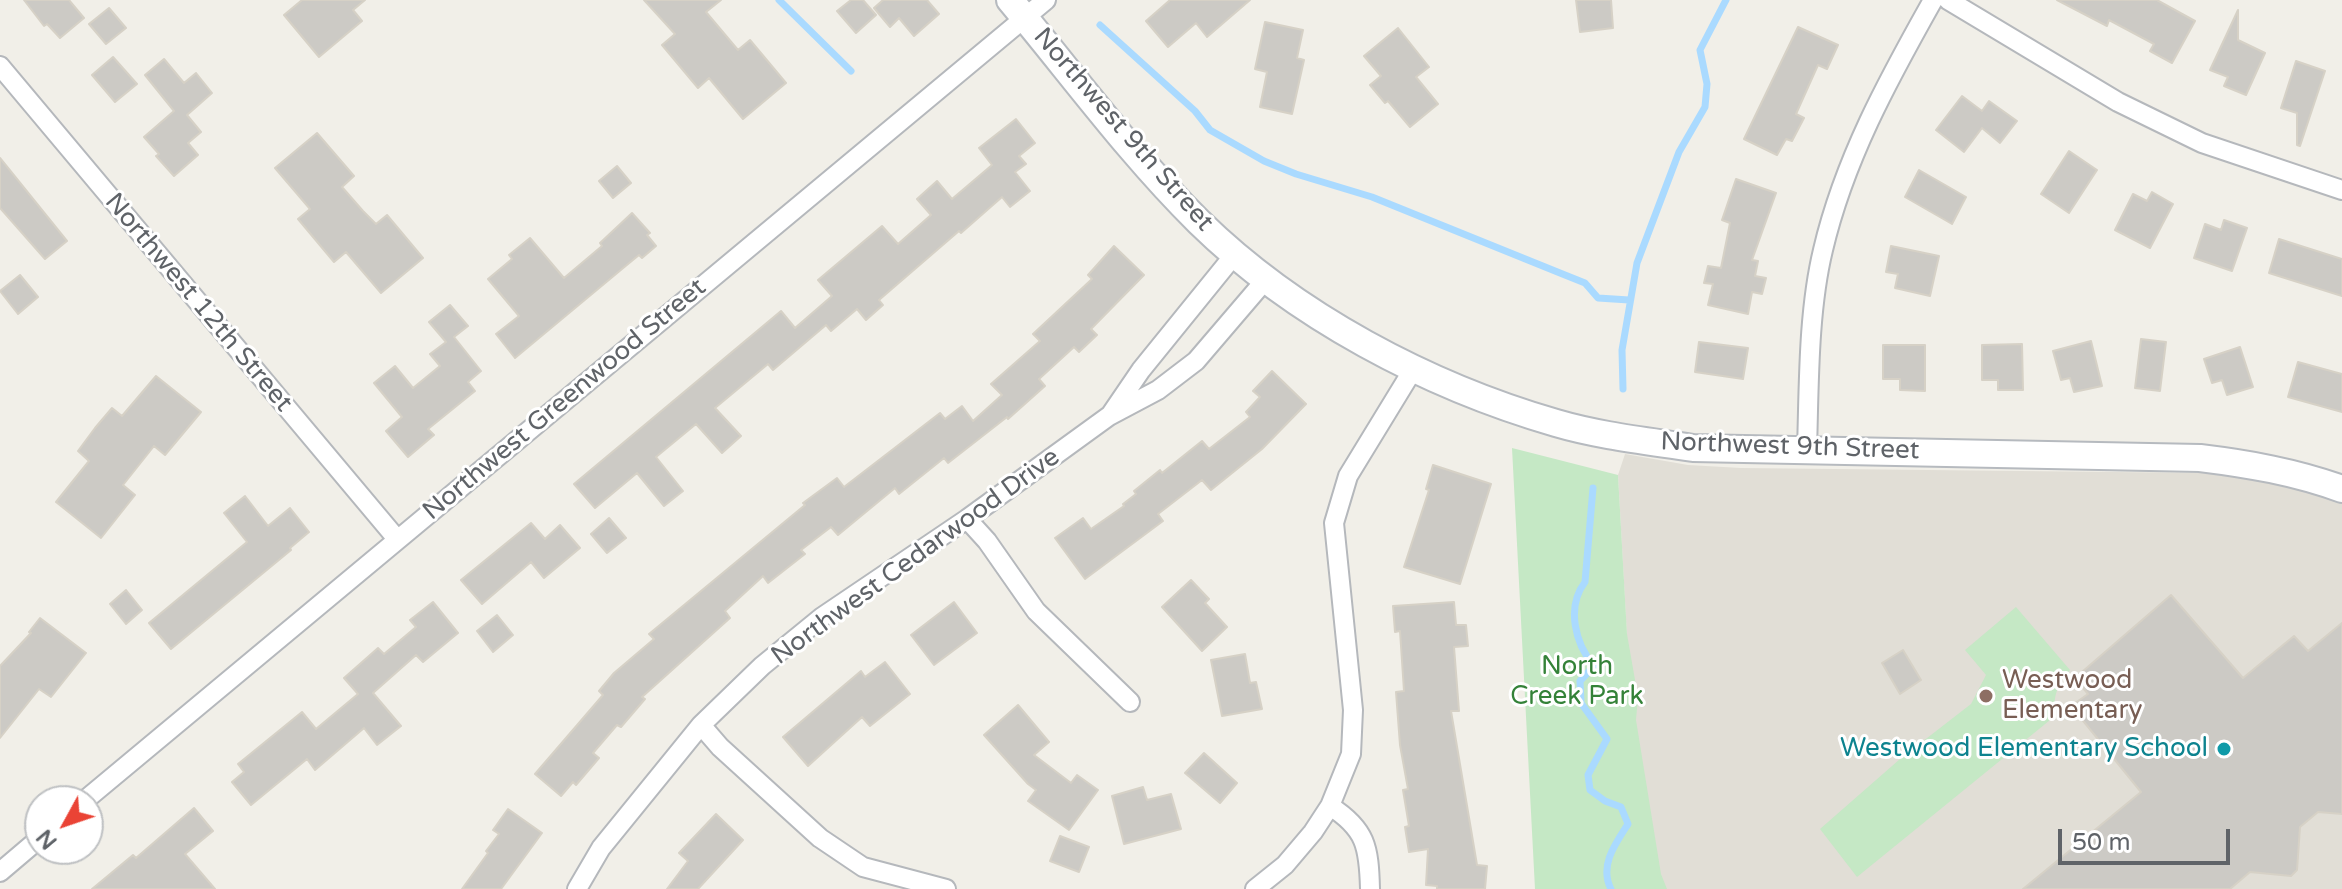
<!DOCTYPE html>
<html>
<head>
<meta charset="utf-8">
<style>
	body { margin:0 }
	#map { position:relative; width:2342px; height:889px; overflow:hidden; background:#f1efe8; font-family:"Varela Round",sans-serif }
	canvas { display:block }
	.north { position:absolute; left:24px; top:785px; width:80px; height:80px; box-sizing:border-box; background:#fff; border:2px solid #bfc1c3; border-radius:50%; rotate:230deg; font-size:22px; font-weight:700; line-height:32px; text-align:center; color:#5f6368 }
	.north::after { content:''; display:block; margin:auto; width:28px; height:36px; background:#ea4335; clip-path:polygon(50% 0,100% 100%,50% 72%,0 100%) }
	.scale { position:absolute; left:2058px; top:829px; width:172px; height:36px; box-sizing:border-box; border:4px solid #5f6368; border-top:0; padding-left:10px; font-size:24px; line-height:28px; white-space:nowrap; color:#5f6368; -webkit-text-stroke:6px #fff; paint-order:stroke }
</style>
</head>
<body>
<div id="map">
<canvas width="2342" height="889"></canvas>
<div class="north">N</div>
<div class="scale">50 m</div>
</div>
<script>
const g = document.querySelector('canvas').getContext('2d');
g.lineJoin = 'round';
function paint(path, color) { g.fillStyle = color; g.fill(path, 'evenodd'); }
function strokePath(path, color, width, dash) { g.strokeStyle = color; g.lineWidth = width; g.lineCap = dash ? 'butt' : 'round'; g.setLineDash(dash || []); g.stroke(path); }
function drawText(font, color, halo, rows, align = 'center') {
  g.font = font + ' "Varela Round",sans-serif'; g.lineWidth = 6; g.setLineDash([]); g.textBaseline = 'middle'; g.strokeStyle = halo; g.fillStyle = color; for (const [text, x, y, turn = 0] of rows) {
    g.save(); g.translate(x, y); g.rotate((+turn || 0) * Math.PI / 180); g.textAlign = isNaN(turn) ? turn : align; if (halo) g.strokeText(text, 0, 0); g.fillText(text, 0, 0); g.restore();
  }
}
paint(new Path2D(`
	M1625,454L1688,465L1741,468L2208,473L2268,481L2342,503V889H1641L1618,475Z`), '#e1ded6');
paint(new Path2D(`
	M1512,448L1618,475L1627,634L1638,697L1636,720L1661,874L1667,889H1535Z
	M2016,607L2070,670C2057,685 2053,696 2055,716L1857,877L1820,829L1900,759L1971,704L1986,675L1965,650Z`), '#c5e8c5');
strokePath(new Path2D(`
	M779,0L851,71
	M1100,25L1195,111L1210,130L1264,161L1296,174L1372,197L1560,273L1585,283L1598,298L1629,300
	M1623,389L1622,350L1637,263L1679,152L1705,107L1707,84L1700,50L1726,0
	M1593,488L1585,582C1566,607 1575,644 1594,666L1580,681L1581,703L1607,739L1588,775L1590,790L1605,801L1621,807L1628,824C1615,844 1599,866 1611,889`), '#aadaff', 7);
const building = new Path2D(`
	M24,0H69L84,18L60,38L47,24L44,26Z
	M302,0H365L353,10L362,21L319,57L284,15Z
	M644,0H721L706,12L738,50L750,40L786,83L743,119L709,78L698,88L662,45L675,34Z
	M851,0H863L876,15L856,33L837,11Z
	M883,0H927L939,14L914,36L899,18L890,27L874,8Z
	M1170,0H1250L1207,37L1196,23L1168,47L1146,21Z
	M1576,0H1611L1613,28L1580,32Z
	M2057,0H2157L2195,21L2172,63L2150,51L2154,44L2109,20L2107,26Z
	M109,8L126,28L106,44L89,24Z
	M2238,10V40L2265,53L2246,95L2224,86L2228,77L2210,70Z
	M1265,22L1303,30L1297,58L1304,60L1292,114L1260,107L1267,72L1255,69Z
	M1798,27L1838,45L1827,69L1818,65L1796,114L1804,118L1792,141L1786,139L1777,155L1744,139Z
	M1398,28L1429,67L1416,77L1438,104L1410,127L1388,101L1385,103L1370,85L1381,76L1364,56Z
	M113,57L137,84L115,102L92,75Z
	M164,59L184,83L196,73L212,93L187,115L201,132L188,143L198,155L174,176L156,156L159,154L144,137L174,111L145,75Z
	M2296,61L2325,71L2300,146L2297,145V113L2281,108Z
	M1962,96L1982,111L1989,101L2017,121L2000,143L1982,128L1964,152L1936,130Z
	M1016,119L1035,143L1019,156L1026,164L1015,172L1030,191L1010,207L1002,197L961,233L959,231L879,300L883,305L866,320L857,309L831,331L826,325L773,370L768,364L715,408L741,436L722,453L696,424L656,457L683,491L664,506L637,473L595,508L574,484L781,311L795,328L832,296L818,280L882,226L898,244L931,215L917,199L937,181L952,199L992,165L979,148Z
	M317,133L354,176L342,187L363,211L376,224L387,215L423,258L381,293L346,252L334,262L298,219L310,209L275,168Z
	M2069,151L2097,170L2069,213L2041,194Z
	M0,158L67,241L45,259L0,208Z
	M617,166L631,183L613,198L599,181Z
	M1919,170L1966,197L1952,224L1905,197Z
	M1736,179L1776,193L1752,260L1758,261L1755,276L1766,278L1762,294L1752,292L1748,314L1708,305L1713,284L1704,283L1708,266L1721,268L1730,223L1722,220Z
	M2152,192L2173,204L2150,248L2115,230L2133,194L2147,201Z
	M632,213L650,233L647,235L656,246L642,258L639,255L622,269L515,358L496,334L519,316L488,279L512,259L509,255L530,238L564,278L602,246L600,243Z
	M2224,220L2247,228L2232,271L2194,258L2205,224L2221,230Z
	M2279,239L2342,259V296L2269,273Z
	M1114,246L1144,275L1091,329L1097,335L1079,352L1074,347L1039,379L1045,386L1008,419L1007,417L948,463L944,458L899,494L895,488L838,535L831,527L801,550L805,554L768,583L763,576L725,611L730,618L642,697L645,699L621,727L617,725L593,753L599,758L576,785L573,782L561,796L535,774L603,695L599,691L614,673L654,639L649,634L805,505L803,503L837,478L844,487L940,413L945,419L962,406L973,421L1002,395L991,384L1040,341L1033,334L1092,279L1088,275Z
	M1891,246L1939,256L1930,296L1895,288L1898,274L1886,272Z
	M20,275L38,297L18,314L0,291Z
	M450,305L468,326L454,337L481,371L468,382L475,391L428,429L434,435L408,457L386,431L402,417L374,383L395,366L413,388L440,366L430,354L446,342L429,322Z
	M2141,339L2166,342L2160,391L2135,388Z
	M2091,341L2102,386L2074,392L2070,378L2061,380L2053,351Z
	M1699,342L1748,348L1743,379L1695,372Z
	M2022,344L2023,390H1998V380H1982V345Z
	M1883,345H1925V391L1900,390V379H1883Z
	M2240,347L2253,387L2227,395L2222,380L2212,383L2204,359Z
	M2298,362L2342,374V412L2288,397Z
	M1272,371L1306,404L1262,449L1211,490L1202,480L1158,514L1163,521L1085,579L1055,538L1083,518L1091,529L1124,506L1123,504L1136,494L1134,491L1160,470L1162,473L1202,441L1209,449L1250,417L1246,412L1260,397L1253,391Z
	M156,376L201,412L165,455L154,446L123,485L135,495L101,538L56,502L89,461L78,451L95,428L112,408L122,416Z
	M1433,465L1491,484L1460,584L1404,567L1429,490L1426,489Z
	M245,496L268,526L290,508L309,532L290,548L291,550L171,649L149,623L247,542L224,513Z
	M609,518L626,538L607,553L591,534Z
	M531,523L545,539L560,525L580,548L544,578L531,562L482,604L461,580Z
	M1191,580L1209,599L1205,603L1227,627L1202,651L1162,607Z
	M126,590L142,610L126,624L110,604Z
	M2171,595L2243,678L2294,636L2308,651L2342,623V814L2318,812L2300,827L2297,870L2291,876L2250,872L2230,889H2023L2141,792L2071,706L2088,694L2075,678Z
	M433,602L458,633L423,662L416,655L373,693L401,726L377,745L364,728L315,770L307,759L251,805L232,782L244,772L238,764L302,712L316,729L358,694L344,678L378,648L384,654L416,627L410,620Z
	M954,602L977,633L934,665L911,635Z
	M1454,602L1456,625H1466L1468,646L1454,647L1459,711H1451L1477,865L1487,866L1485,889H1437V886L1426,885L1428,849L1409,852L1405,827L1409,826L1403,790L1408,789L1400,745L1396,692L1404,691L1400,631L1395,632L1393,606Z
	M497,615L513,635L493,652L477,631Z
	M40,618L86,653L51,697L39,689L0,738V666L31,633L29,632Z
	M1903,650L1921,680L1900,694L1882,663Z
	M1245,654L1250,683L1256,682L1262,709L1222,716L1211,660Z
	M885,662L910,694L870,726L862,717L808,766L783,737L861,671L865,677Z
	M1018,705L1049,742L1034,755L1071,783L1077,775L1098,790L1069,830L1028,801L1036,790L1028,784L984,735Z
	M1204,753L1237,783L1220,803L1185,773Z
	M1143,787L1147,800L1171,794L1181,829L1124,844L1112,796Z
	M194,808L213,831L185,854L215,889H92L133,855L136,858Z
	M508,809L542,833L501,889H462L488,853L486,851L499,834L493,830Z
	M716,814L743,840L698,889H667L688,861L679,853Z
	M1060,836L1089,847L1079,872L1050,861Z`);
paint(building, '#cccac5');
strokePath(building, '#d6d1c6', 2);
const street = new Path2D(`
	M1948,0L2118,102L2202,143L2342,190
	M0,66L397,539
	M1111,414L1141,370L1235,254
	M1807,450C1809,386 1808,312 1823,250C1844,160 1888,80 1933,0
	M967,519L987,541L1036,611L1130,702
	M701,725L720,747L820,838L863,867L946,889
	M84,801L1046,0
	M1330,806C1366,829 1369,847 1370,889
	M0,872L40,838
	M577,889L601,848L701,725L762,666L822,617L967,519L1109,416L1158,390L1196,361L1267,278
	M1255,889L1285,865L1313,832L1330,806L1351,754L1353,710L1334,523L1348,476L1414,368`);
const secondary = new Path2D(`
	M1010,0C1072,74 1130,154 1199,222C1295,316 1428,386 1556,423C1600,436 1648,441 1693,448L2200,458C2249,464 2295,472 2342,489`);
strokePath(street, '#b5b8bc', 22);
strokePath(secondary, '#b6babf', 30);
strokePath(street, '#fff', 18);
strokePath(secondary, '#fff', 26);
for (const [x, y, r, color] of [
	[1986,696,8,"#8d6e63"],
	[2224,749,8,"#0f9aa8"]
]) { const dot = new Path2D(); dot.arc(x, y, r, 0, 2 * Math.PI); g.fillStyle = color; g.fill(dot); strokePath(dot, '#fff', 3); }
drawText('26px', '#5f6368', '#fff', [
	["Northwest 9th Street",1123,130,49],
	["Northwest 12th Street",198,303,50],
	["Northwest Greenwood Street",565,400,-40],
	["Northwest 9th Street",1790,447,2],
	["Northwest Cedarwood Drive",916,557,-36]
]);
drawText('26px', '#348238', '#fff', [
	["North",1577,667],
	["Creek Park",1577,697]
]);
drawText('26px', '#785e54', '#fff', [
	["Westwood",2002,681],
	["Elementary",2002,711]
], 'left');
drawText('26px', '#0d838f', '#fff', [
	["Westwood Elementary School",2208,749]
], 'right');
</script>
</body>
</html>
